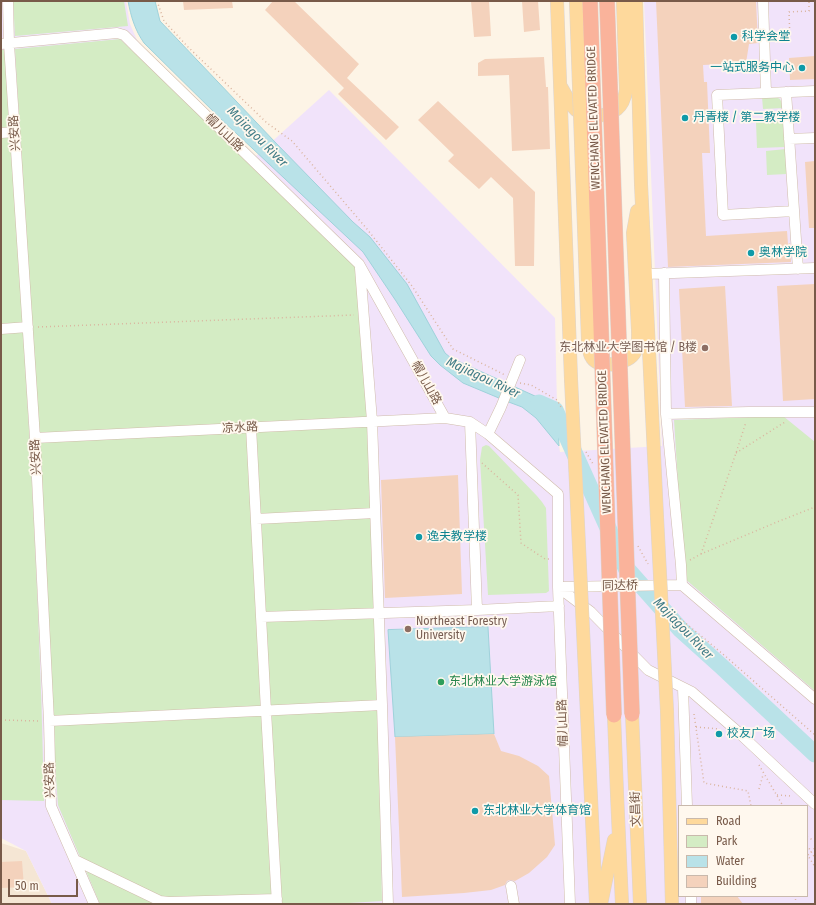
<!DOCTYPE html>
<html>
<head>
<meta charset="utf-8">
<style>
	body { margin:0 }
	#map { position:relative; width:816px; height:905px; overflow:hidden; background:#fdf4e6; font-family:"Fira Sans Condensed",sans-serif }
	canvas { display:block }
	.frame { position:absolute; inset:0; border:2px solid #785a49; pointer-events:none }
	.legend { position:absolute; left:678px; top:805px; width:130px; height:92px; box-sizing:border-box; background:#fff8ee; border:1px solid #c9b9ac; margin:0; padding:5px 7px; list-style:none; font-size:12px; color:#785a49 }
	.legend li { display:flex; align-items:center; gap:8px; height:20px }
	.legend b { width:20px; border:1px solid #c9b9ac }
	.scale { position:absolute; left:8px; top:879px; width:70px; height:18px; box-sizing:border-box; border:2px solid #785a49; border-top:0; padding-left:5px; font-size:12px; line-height:14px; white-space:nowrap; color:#785a49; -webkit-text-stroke:3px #fff8ee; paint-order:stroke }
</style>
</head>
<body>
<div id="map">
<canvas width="816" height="905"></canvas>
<div class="frame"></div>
<ul class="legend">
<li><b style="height:5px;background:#fed99c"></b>Road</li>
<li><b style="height:11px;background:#d4ecc4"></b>Park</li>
<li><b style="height:11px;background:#b9e2e8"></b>Water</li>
<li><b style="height:11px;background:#f4d2bc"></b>Building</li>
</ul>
<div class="scale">50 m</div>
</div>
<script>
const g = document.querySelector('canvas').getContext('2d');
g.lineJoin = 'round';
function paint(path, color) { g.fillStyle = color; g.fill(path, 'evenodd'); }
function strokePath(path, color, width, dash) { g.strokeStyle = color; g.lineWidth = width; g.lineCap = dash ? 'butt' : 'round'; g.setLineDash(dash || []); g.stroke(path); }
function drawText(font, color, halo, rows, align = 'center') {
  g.font = font + ' "Fira Sans Condensed","Noto Sans SC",sans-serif'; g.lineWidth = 3.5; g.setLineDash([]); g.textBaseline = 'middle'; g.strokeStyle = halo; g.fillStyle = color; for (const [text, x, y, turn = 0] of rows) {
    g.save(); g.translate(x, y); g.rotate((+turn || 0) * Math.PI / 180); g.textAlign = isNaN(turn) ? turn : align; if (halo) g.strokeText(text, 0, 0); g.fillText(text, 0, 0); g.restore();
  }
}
paint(new Path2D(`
	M1,843L26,851L52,904H1Z`), '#f5e6d4');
paint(new Path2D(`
	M1,1H126L130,24L137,40L148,52L256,156L329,90L555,318L557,406L559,446L560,452L662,446L644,1H815V904H52L26,851L1,838ZM679,806H807V896H679Z`), '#f1e3fa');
paint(new Path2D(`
	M13,1H124L128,26L15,36Z
	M120,39L356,265L368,418L38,435L15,49Z
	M1,50H6C21,300 39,550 44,801L1,800Z
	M762,97L778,98L780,99L784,108L763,109Z
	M784,121L785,147L757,148L756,122Z
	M786,149L787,174L767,175L766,151Z
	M783,416L815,442V691L684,578L674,420Z
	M367,425L380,703L52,717L39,442Z
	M486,445L489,446L537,496L542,502L546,508L549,591L546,593L488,595L480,460L482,447Z
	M378,709L382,901L333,904H100L58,805L52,724Z`), '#d4ecc4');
const water = new Path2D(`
	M128,1H155L160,21L275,142L353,222L370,237L407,284L445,353L451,358L557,406L559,446L536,418L522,407L506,401L463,383L440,365L431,356L396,301L363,252L221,119L144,43C135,30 131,17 128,1Z
	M488,627L494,734L395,737L388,630Z`);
paint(water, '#b9e2e8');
strokePath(water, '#9fd2db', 1);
strokePath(new Path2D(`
	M539,403L555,410L626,568L681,630L721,666L815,754`), '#b9e2e8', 17);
paint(new Path2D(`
	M183,1H232L233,8L184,10Z
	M273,1H294L359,64L347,78L399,127L386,140L338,94L344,88L265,10Z
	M471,1H489L491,36L474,37Z
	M522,1H538L540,30L524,32Z
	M656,1H756L758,43L749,44L746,63L703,65L704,82H707L710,153H702L706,236L787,231L788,244L790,243L791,262L668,267Z
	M815,56V79L790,80L789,58Z
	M544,57L546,87H548L550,149L512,151L509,75L478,76V63L485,59Z
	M438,101L535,192L534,266H515L513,198L491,177L479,189L448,161L454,155L418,120Z
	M815,161V228H809L805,162Z
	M815,284V399L783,401L777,286Z
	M725,286L732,406L685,407L679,289Z
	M458,475L462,594L385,598L381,480Z
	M494,734L501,751L519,756L538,766L549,776L555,845L547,857L529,873L515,881L510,880L507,881L505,885L491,890L464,893L402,897L395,737Z
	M22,861L24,887L1,888V862Z
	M701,896H737L743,904H701Z`), '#f4d2bc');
const minor = new Path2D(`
	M8,1L9,44L35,438L49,721L51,806L94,904
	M763,1L766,93
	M1,44L117,33L124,35L138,49L359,264L445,418L470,422L488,434L558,494V587L570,904
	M786,92L798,269
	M1,133L15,132
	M789,139L815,138
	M794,211L723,215L717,95L815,91
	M360,268L372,421L382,705L388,904
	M664,273L666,414L681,565L682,585L815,699
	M645,274L815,268
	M1,329L28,327
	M666,414L749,412H815
	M470,422L477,610L559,606
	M251,427L266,711L277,904
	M488,434L501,407L520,360
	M35,438L445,418
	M256,519L375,513
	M558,587L591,612L648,670L692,692L737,731L815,804
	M558,587L682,585
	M261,617L477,610
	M683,688L687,806
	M49,721L382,705
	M75,860L160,901L169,902L277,899
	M511,886L514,904
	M691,896V904`);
const major = new Path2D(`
	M557,1L571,379
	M636,1L641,184L657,517
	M561,87C565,93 570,105 576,110C586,119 607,117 617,109C623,104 625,97 626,90L623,1
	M588,340C589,346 588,353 592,358C600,370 629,364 635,352C639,346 638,337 638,330L633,233L637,211
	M667,711L672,904
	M587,714L596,904
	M632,714L640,904
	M614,715L617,794L622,904
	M601,904L614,840`);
strokePath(minor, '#d0bcab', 11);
strokePath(major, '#dcd4d0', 14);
strokePath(new Path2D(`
	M157,1L164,21L188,47L267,123L292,141L367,229L412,286L453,349L505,375
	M774,41L790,40L789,12L809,11V1
	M38,327L354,315
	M520,383L531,385L557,400L561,407
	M586,452L593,464
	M736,453L785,422
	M482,463L518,495L521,543L545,559H549
	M638,546L648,564
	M701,554L736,453L746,422
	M690,560L701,554L777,522L815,507
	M673,609L677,616L724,655L815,735
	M694,714L704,783L748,791L751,806
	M1,720L39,721
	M696,727L720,729
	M759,765L783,806
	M759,789L763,775
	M777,795L791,796
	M807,837L815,841
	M807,845L815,858
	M807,854L815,867
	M808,855L815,848
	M795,904L796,896`), '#dab59f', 1.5, [1, 3]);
strokePath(minor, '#fff', 10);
strokePath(major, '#fed99c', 13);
const majorBridge = new Path2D(`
	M576,1L588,340
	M571,379L587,714
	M657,517L667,711`);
const highwayBridge = new Path2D(`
	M590,1L614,715
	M607,1L632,714`);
strokePath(majorBridge, '#dcd4d0', 14, []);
strokePath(highwayBridge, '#dcd4d0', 16, []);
strokePath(majorBridge, '#fed99c', 13);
strokePath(highwayBridge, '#fab39b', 15);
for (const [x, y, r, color] of [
	[734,37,4,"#0f9aa8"],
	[802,68,4,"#0f9aa8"],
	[685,118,4,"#0f9aa8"],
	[751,253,4,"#0f9aa8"],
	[705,348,4,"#8d6e63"],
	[419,537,4,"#0f9aa8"],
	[408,629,4,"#8d6e63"],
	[441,682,4,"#2e9e5b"],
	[719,734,4,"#0f9aa8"],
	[475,811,4,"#0f9aa8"]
]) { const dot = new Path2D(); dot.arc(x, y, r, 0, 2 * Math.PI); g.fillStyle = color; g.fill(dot); strokePath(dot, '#fff8ee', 1.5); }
drawText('12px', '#0d838f', '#fff8ee', [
	["科学会堂",742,37],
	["一站式服务中心",794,68,"right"],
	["丹青楼 / 第二教学楼",693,118],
	["奥林学院",759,253],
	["逸夫教学楼",427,537],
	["校友广场",727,734],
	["东北林业大学体育馆",483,811]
], 'left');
drawText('12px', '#785a49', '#fff8ee', [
	["WENCHANG ELEVATED BRIDGE",594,118,-92],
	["兴安路",15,133,-94],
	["帽儿山路",224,133,44],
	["帽儿山路",426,383,61],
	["凉水路",240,428,-3],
	["WENCHANG ELEVATED BRIDGE",605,442,-92],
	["兴安路",36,457,-93],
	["同达桥",620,586,-1],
	["帽儿山路",563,723,-92],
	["兴安路",50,780,-92],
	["文昌街",636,809,-92]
]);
drawText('12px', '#785e54', '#fff8ee', [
	["东北林业大学图书馆 / B楼",697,348],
	["Northeast Forestry",416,622,"left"],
	["University",416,636,"left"]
], 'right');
drawText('12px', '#27864d', '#fff8ee', [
	["东北林业大学游泳馆",449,682]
], 'left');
drawText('italic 13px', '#3f7b86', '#fff8ee', [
	["Majiagou River",257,137,45],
	["Majiagou River",483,378,25],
	["Majiagou River",683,629,46]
]);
</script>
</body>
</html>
